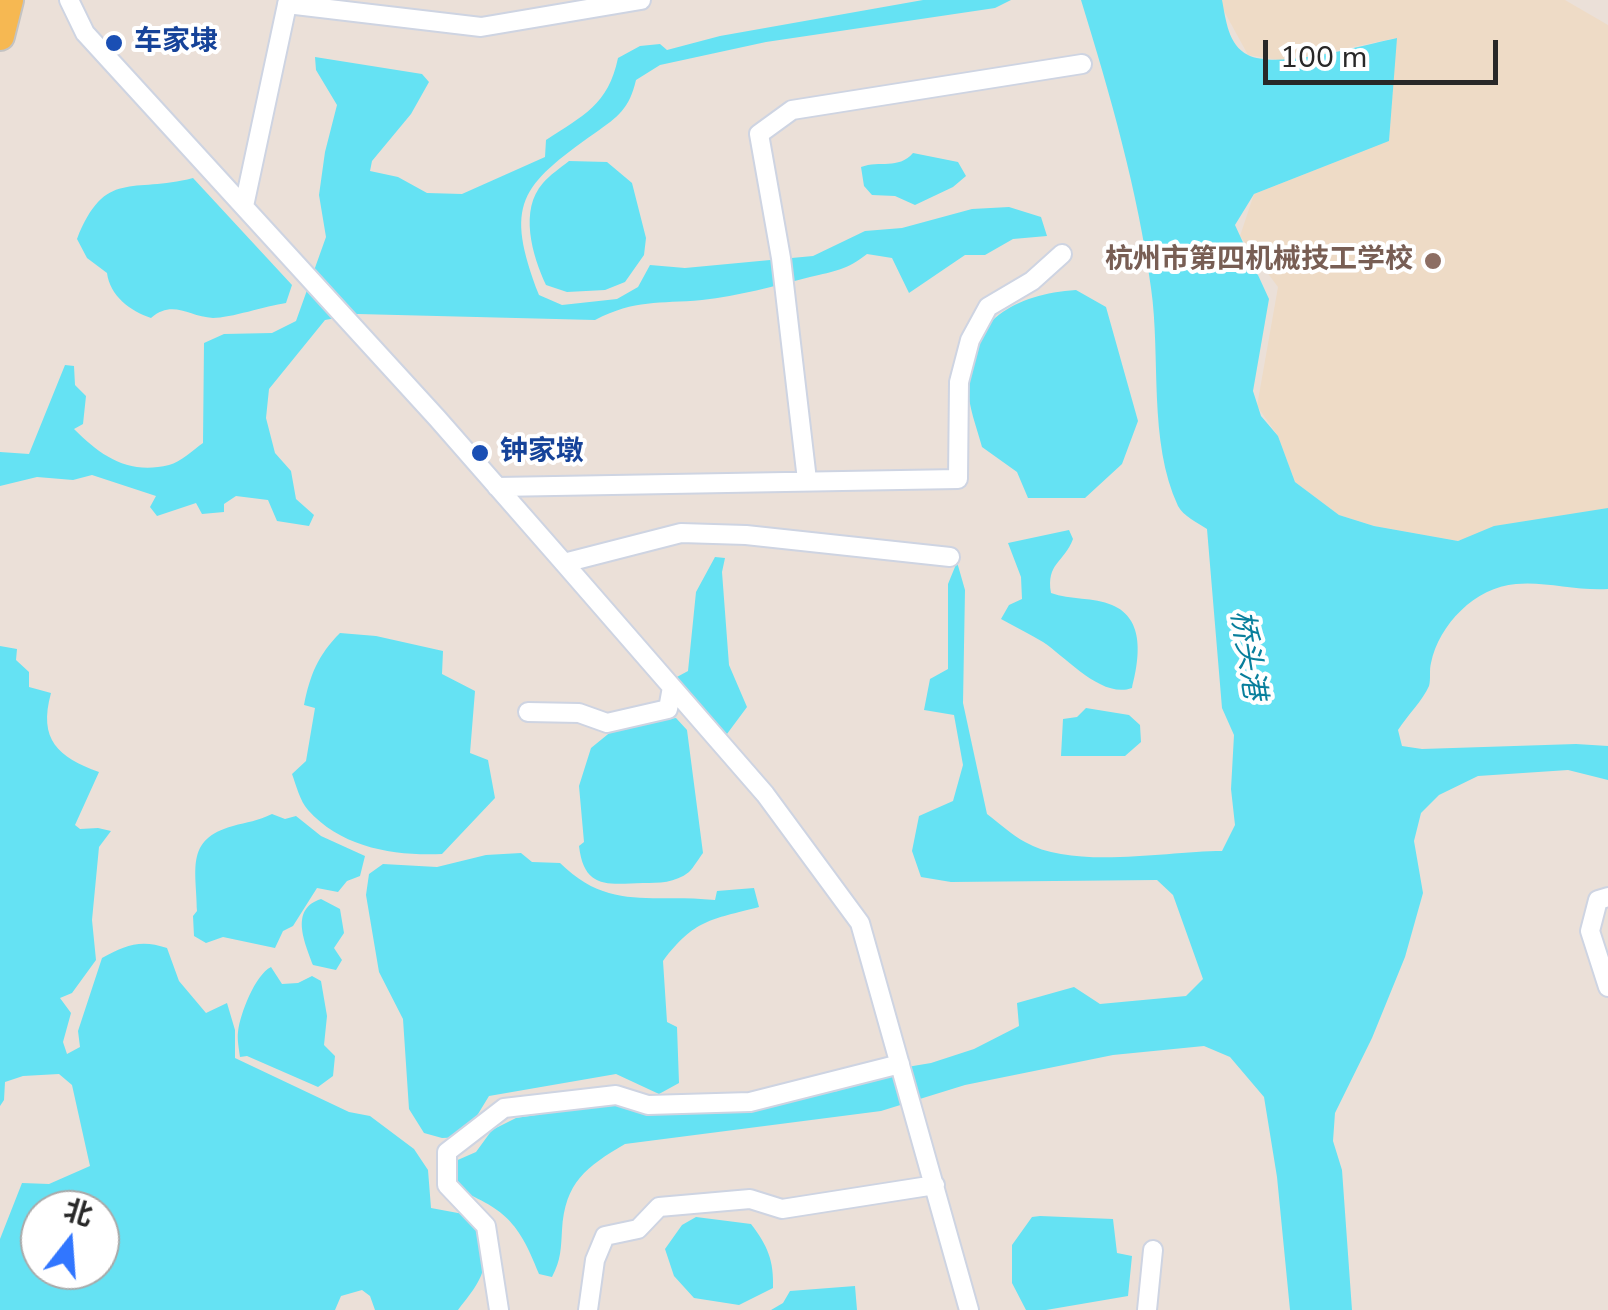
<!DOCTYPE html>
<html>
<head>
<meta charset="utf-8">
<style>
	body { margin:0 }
	#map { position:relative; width:1608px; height:1310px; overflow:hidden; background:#ebe0d8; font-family:"Nunito Sans","Noto Sans SC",sans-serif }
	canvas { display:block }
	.north { position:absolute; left:20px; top:1190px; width:100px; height:100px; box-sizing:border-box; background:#fff; border:2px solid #a9a9a9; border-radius:50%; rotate:17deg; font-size:28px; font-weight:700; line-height:40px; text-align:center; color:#282828 }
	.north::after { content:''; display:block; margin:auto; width:35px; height:45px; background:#3176ff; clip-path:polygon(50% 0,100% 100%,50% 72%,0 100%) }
	.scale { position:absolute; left:1263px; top:40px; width:235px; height:45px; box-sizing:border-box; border:5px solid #282828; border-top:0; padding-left:12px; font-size:30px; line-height:35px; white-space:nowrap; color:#282828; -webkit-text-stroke:8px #fff; paint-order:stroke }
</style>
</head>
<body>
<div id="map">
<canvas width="1608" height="1310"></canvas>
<div class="north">北</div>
<div class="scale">100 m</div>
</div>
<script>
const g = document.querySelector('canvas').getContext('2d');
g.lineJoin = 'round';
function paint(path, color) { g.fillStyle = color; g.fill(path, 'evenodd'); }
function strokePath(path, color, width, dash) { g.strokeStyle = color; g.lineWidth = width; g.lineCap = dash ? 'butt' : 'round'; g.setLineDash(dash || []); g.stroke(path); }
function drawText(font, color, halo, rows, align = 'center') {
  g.font = font + ' "Nunito Sans","Noto Sans SC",sans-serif'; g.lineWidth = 8; g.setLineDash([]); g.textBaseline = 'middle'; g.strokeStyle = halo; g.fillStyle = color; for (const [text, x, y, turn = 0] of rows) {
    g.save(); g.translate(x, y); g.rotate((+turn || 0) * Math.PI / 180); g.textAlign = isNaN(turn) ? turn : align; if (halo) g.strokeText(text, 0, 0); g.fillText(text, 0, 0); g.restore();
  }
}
paint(new Path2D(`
	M1218,0H1565L1608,25V509L1458,541L1374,526L1339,515L1295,482L1278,436L1257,406L1278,287L1240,236L1254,194L1389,141L1396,38L1285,61L1248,55Z`), '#eedbc6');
paint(new Path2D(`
	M923,0H1011L995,8L766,42L660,65L636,80C629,109 619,116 595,133C520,186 504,204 539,295L562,305L617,299L638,287L650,265L685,268L813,256L865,231L902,228L972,209L1009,207L1041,217L1047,236L1013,239L985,255H965L909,293L892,258L867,254C847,270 835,271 810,277C774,286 739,296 702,300C658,304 636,299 595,320L358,314L325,320L269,389L266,418L275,453L291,471L296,499L314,515L309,526L277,521L268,500L236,496L224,504V512L202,514L196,503L157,516L150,507L156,496L92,475L73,480L37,477L0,486V452L29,454L65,365L74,366L75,385L86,396L83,424L74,429C101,456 128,475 169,465C181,462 193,450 203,443L204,343L224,334L272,333L296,321L326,237L319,195L325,152L337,105L316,70L315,57L422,74L429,82L411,114L372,161L370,171L398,177L427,193L462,194L545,157L546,140C584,115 608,105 618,58L640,46L660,44L667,50L720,36Z
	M1081,0H1222C1226,20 1228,45 1248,55C1278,70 1363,45 1397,38L1389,141L1254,194L1235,225L1269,299L1253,391L1261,416L1278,436L1295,482L1339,515L1374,526L1458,541L1494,526L1608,508V589C1577,591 1544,581 1516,584C1475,587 1439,625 1431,663C1429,670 1431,679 1429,686C1423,700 1407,716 1398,730L1402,746L1422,749L1576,744L1608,746V780L1568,770L1478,776L1439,795L1421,813L1414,841L1423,893L1405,957L1372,1038L1335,1113L1333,1141L1342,1170L1352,1310H1290L1277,1177L1264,1097L1230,1057L1204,1046L1113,1055L965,1085L881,1111L625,1144C586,1167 565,1182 562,1230C561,1248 561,1260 552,1277L539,1274C517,1217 502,1208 447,1185L444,1166L476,1152L492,1130L516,1118L616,1103L643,1114L838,1091L871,1073L931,1063L974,1049L1019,1026L1017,1003L1074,987L1100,1004L1186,996L1203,979L1173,895L1157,880L951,882L921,877L912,851L919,816L953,801L963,765L954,715L924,710L930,679L948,669V584L957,562L965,590L963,703L987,814C999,823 1012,835 1025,842C1073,870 1167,851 1222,851L1235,825L1231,789L1234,735L1222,708L1207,529C1198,523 1183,516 1178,506C1148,441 1161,357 1151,288C1138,191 1110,94 1081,0Z
	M913,153L958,162L966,176L953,187L915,205L895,196L872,195L864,186L861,167C880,160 898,170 913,153Z
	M569,161L607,162L632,183L646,238L644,255L625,282L605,290L567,292L546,285C532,255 519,210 543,183C550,175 560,168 569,161Z
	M193,178L292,285L286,303C266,306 230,318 213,318C189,317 173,299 151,318C130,311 110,296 107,273L87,258L77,239C105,168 132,194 193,178Z
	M1076,290L1106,307L1138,421L1122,464L1085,498H1028L1017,472L982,447C977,428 968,406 968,386C967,320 1016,294 1076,290Z
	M1069,530L1073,539C1064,563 1046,563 1051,593C1070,600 1094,597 1112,605C1146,619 1139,660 1132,688C1102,699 1067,658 1043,642C1030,634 1015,627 1001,619L1009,605L1022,599L1021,577L1008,543Z
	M715,557L725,558L722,572L729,665L747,707L724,738L675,678L688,671L696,592Z
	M340,633L376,636L443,651L442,674L475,691L470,753L488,760L495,798L442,854C394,856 342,848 308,810C300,801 296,785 292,774L306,761L315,708L304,705C310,675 318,655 340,633Z
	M0,646L17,649L16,660L29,672V687L51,693C38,740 58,757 99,772L75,825L80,829L98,828L111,831L99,847L92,920L96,960L72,993L60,998L71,1013L63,1042L67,1054L80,1047L78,1031L102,958C125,945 141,939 167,948L179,981L206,1013L227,1003L235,1030V1058L349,1112L370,1116L414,1149L428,1170L431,1208L474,1216C488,1266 491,1269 458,1310H375L370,1296L362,1290L341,1296L335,1310H0V1239L22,1183L49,1184L90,1166L72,1085L59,1074L23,1076L5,1082L4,1100L0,1106ZM40,1210H100V1270H40Z
	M1086,708L1129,715L1140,725L1141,742L1125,756H1061L1063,719L1077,717Z
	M676,718L687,730L703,853C699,858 694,867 689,872C675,883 659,883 643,883C609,884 584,890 579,846L584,842L579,786L591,748L618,726Z
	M272,814L285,819L296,816L321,836L365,856L360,876L347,881L338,892L317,888L293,926L283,931L275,948L223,937L206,943L194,936L193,916L197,911C197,871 184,839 233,826C247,822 258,821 272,814Z
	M521,853L532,862L560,863C610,912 651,893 715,900L717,891L754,888L759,907C710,920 695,919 663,961L667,1022L677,1027L679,1083L659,1094L616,1074L489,1096L464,1137L442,1138L424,1133L409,1109L403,1019L379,972L366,895L369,874L383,864L437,867L486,855Z
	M321,899L340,909L344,933L334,948L342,960L336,970L313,965C305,943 289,909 321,899Z
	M271,967L282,984L298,983L312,976L321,981L327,1016L324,1045L335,1056L333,1076L318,1087L247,1056L240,1057C239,1049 237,1039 238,1032C240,1014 255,975 271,967Z
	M1040,1216L1113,1219L1117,1253L1132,1256L1128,1296L1046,1310H1026L1012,1283V1245L1032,1217Z
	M696,1217L751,1224C768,1246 774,1261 773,1288L739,1305L694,1298L674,1276L665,1249L682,1225Z
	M855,1286L857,1310H771L783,1303L790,1291Z`), '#65e2f3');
const street = new Path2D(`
	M69,0L85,33L437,418L564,563L765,794L860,923L969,1310
	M287,4L481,27L641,0
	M244,206L288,0
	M807,480L781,258L759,134L792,110L1082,64
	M497,487L958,479L959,382L970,340L988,307L1032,281L1062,254
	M564,563L681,533L746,535L950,557
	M528,712L579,713L607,723L668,709L672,687
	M1608,897L1598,900L1590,931L1608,987
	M499,1310L486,1226L447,1185V1152L504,1108L616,1095L648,1105L750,1102L900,1064
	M588,1310L595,1260L605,1236L638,1229L659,1207L750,1199L782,1209L935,1185
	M1147,1310L1153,1250`);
const primary = new Path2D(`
	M0,36L9,0`);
strokePath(street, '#ced4e2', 22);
strokePath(primary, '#c3c3c3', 32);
strokePath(street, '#fff', 18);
strokePath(primary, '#f6b852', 28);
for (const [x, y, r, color] of [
	[114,43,10,"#1a4fb4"],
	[1433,261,10,"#8d6e63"],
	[480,453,10,"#1a4fb4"]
]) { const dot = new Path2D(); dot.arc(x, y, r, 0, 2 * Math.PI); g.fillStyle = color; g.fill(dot); strokePath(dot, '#fff', 4); }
drawText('bold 28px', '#164399', '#fff', [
	["车家埭",134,43],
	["钟家墩",500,453]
], 'left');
drawText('bold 28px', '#785e54', '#fff', [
	["杭州市第四机械技工学校",1413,261]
], 'right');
drawText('italic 30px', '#087f9c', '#fff', [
	["桥头港",1246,655,81]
]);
</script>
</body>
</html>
